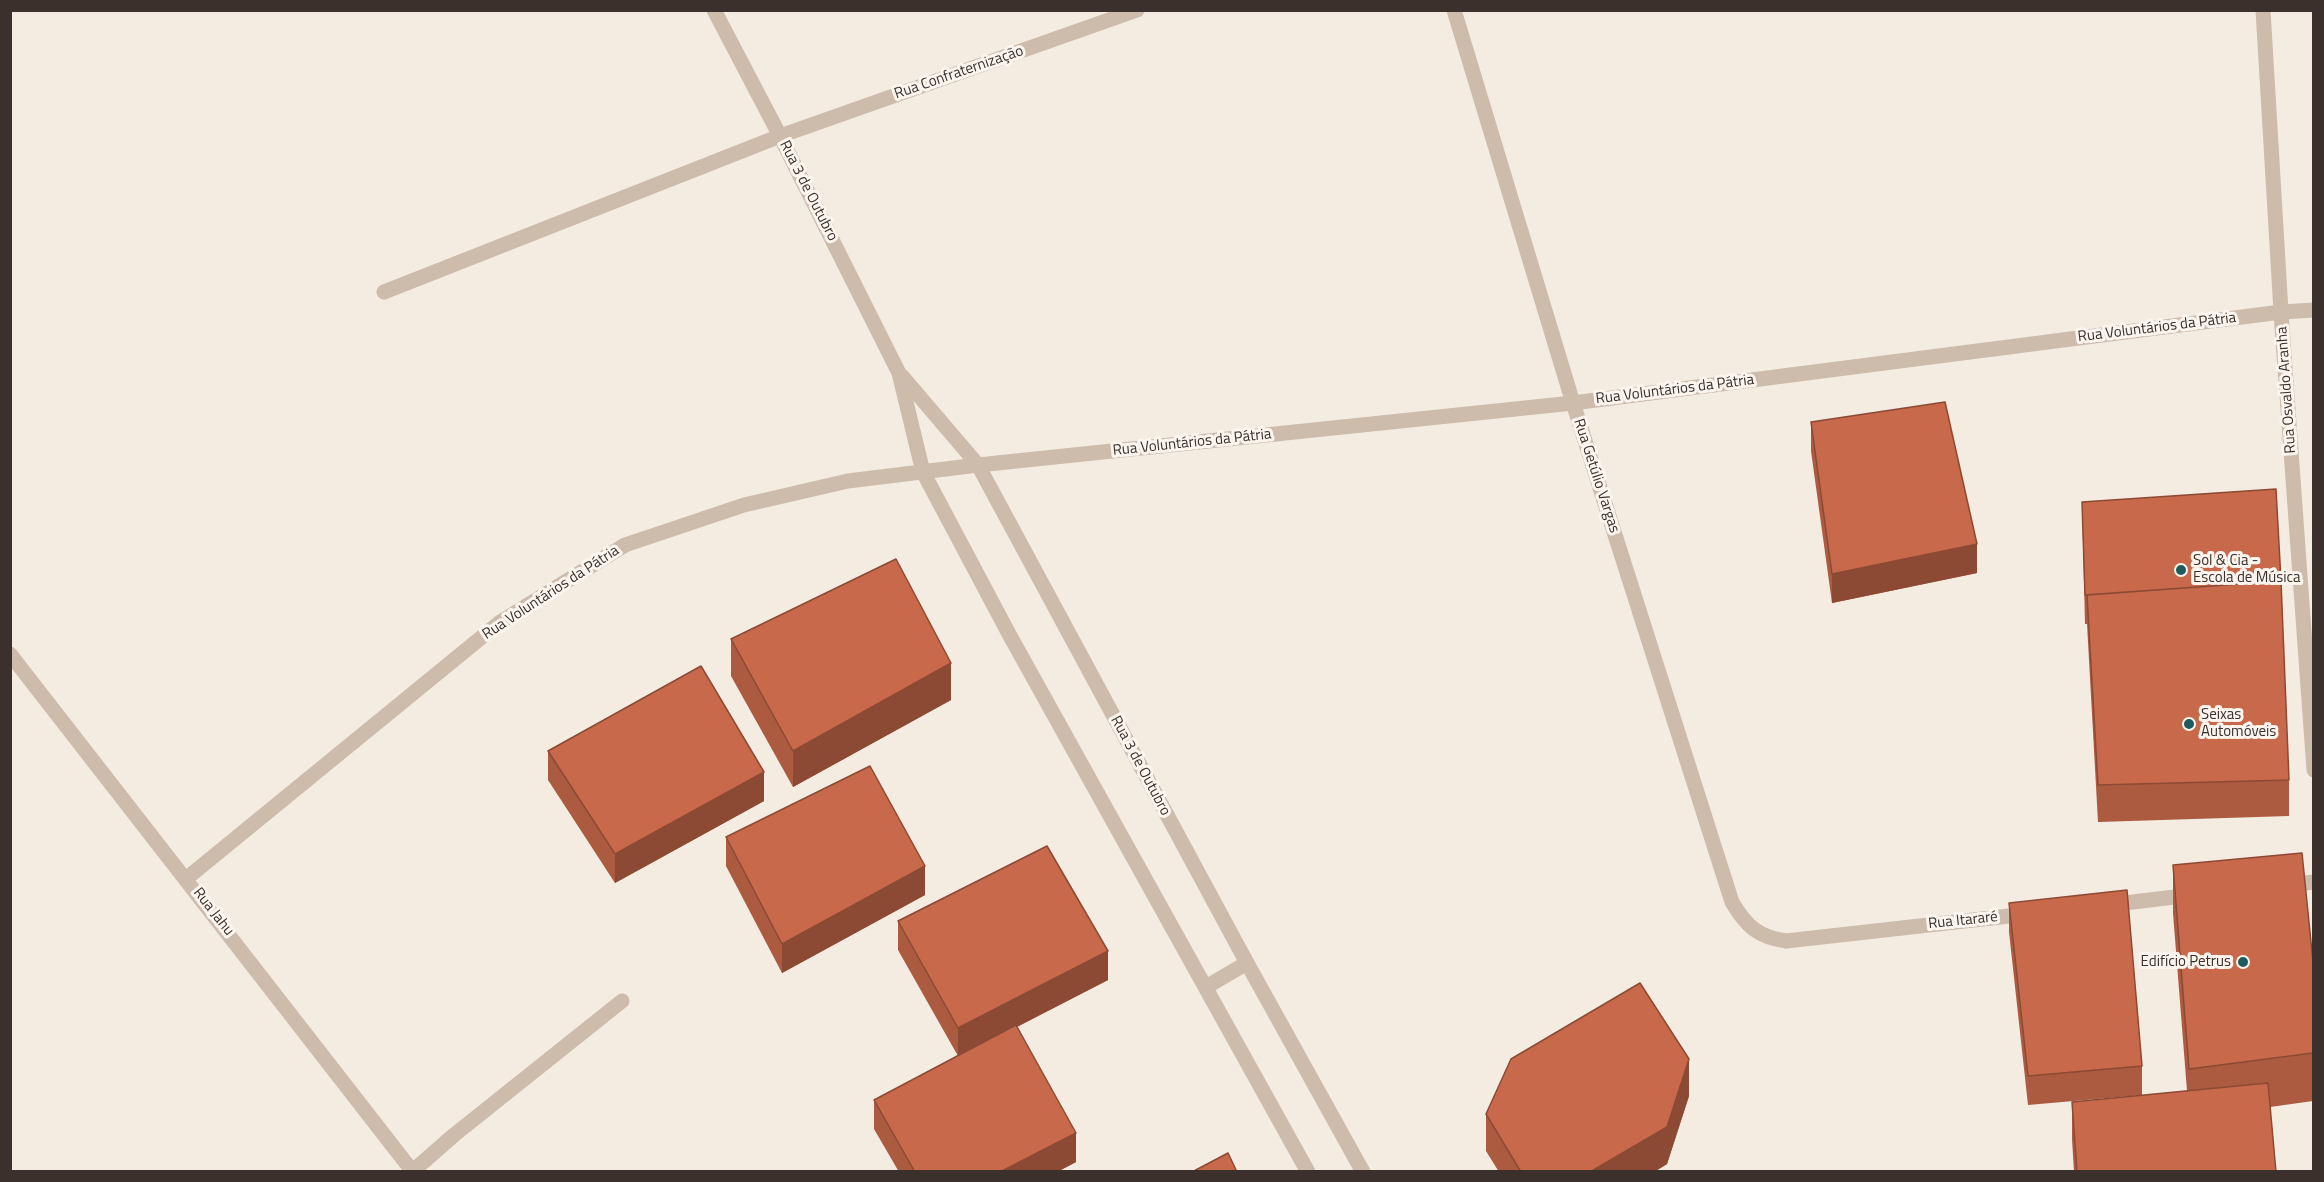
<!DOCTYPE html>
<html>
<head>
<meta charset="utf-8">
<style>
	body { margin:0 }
	#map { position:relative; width:2324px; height:1182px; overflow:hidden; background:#f4ebe1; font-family:"Titillium Web",sans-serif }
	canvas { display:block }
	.frame { position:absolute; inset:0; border:12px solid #3b302b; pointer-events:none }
</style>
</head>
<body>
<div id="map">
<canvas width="2324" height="1182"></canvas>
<div class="frame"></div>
</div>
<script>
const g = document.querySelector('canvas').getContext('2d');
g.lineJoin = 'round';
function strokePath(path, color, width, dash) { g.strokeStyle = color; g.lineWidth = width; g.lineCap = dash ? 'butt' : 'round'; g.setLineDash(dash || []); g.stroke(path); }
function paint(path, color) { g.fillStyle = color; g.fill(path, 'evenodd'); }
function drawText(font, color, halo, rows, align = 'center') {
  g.font = font + ' "Titillium Web",sans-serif'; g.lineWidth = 6; g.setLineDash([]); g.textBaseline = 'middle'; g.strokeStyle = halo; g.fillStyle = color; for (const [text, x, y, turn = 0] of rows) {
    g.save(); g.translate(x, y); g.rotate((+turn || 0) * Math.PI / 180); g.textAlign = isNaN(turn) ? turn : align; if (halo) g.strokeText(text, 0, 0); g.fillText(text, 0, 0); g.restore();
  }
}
strokePath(new Path2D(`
	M384,292L780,136
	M413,1171L454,1135L622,1001`), '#cdbbac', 15);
strokePath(new Path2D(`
	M1454,10L1573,403L1732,902C1746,926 1758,937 1786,941L2027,914
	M10,654L413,1172
	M187,878L499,623L625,545L744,505L848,481L978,465L1573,403L2281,312L2314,310
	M2287,885L2314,882
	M2108,905L2191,895`), '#cdbbac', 15);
strokePath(new Path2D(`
	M714,10L780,136L899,373L923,472L1009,634L1308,1172
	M2263,10L2281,312L2314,770
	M780,136L1137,10
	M902,376L978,465L1247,963L1363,1172
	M1206,987L1247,963`), '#cdbbac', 15);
paint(new Path2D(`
	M1811,422L1977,573L1832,603L1811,451Z
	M2082,502L2289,780V816L2098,822L2087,624H2085Z
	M731,639L951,700L793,787L731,676Z
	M548,751L764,801L615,883L548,780Z
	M726,837L925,895L782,973L726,866Z
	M2173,865L2313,962V1101L2270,1107L2276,1172H2074L2072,1139V1102L2187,1091L2173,913Z
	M2009,903L2142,1066V1095L2028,1105L2009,932Z
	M898,921L1108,980L1017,1027L1076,1162L1057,1172H899L874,1129V1100L958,1056L898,950Z
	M1689,1096L1667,1164L1654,1172H1499L1486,1151V1114Z`), '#ac5a40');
paint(new Path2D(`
	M1977,544V573L1832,603V574Z
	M951,663V700L793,787V751Z
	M764,772V801L615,883V854Z
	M925,866V895L782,973V944Z
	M1108,951V980L958,1057V1028Z
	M1689,1059V1096L1667,1164L1654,1172H1590Z
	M1076,1133V1162L1057,1172H1000Z`), '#8c4a34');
const building = new Path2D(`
	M1945,402L1977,544L1832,574L1811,422Z
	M2276,489L2281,581L2085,595L2082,502Z
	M896,559L951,663L793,751L731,639Z
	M2281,581L2289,780L2098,785L2087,595Z
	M701,666L764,772L615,854L548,751Z
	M870,766L925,866L782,944L726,837Z
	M1047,846L1108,951L958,1028L898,921Z
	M2302,853L2313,962V1053L2189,1069L2173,865Z
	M2127,890L2142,1066L2028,1076L2009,903Z
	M1640,983L1689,1059L1667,1127L1590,1172H1521L1486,1114L1511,1059Z
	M1016,1025L1076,1133L1000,1172H915L874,1100Z
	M2268,1083L2276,1172H2077L2072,1102Z
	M1228,1153L1237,1172H1192Z`);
paint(building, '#c8694b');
strokePath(building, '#8c4a34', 1.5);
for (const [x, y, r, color] of [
	[2181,570,6,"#1f5a5e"],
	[2189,724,6,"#1f5a5e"],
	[2243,962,6,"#1f5a5e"]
]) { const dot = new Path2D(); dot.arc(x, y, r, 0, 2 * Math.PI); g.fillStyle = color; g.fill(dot); strokePath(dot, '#fbf5ee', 2); }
drawText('15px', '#3b302b', '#fbf5ee', [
	["Rua Confraternização",959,73,-19],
	["Rua 3 de Outubro",808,191,63],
	["Rua Voluntários da Pátria",2157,328,-7],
	["Rua Voluntários da Pátria",1675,390,-7],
	["Rua Osvaldo Aranha",2287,390,-94],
	["Rua Voluntários da Pátria",1192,443,-6],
	["Rua Getúlio Vargas",1596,476,72],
	["Rua Voluntários da Pátria",551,593,-33],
	["Rua 3 de Outubro",1140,766,62],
	["Rua Jahu",213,912,52],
	["Rua Itararé",1963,921,-6]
]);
drawText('15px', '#3b302b', '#fbf5ee', [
	["Sol & Cia -",2193,561],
	["Escola de Música",2193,578],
	["Seixas",2201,715],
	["Automóveis",2201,732],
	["Edifício Petrus",2231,962,"right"]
], 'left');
</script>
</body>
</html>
